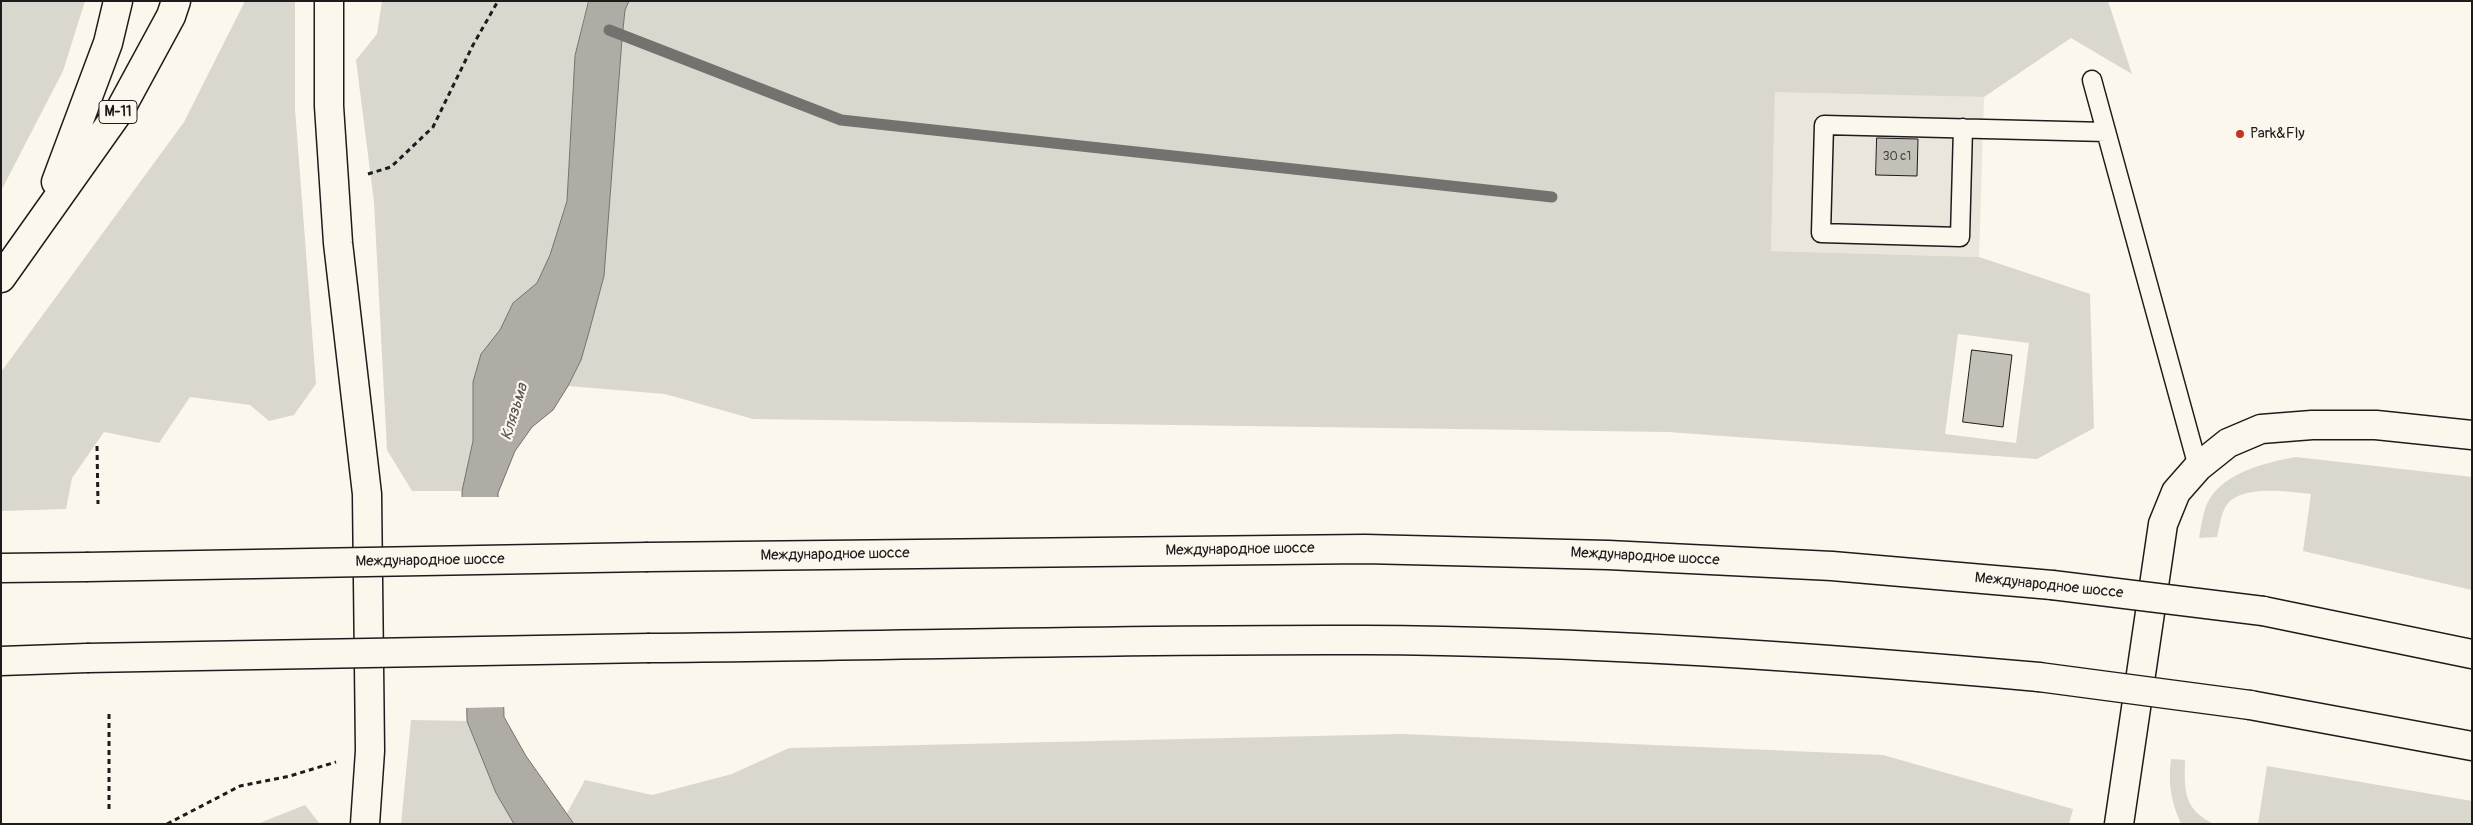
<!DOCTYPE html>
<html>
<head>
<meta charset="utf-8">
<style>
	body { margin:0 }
	#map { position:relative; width:2473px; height:825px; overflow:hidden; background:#fbf7ec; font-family:Pangolin,sans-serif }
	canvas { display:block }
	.frame { position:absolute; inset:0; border:2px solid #1c1c1c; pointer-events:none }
</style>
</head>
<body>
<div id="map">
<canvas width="2473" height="825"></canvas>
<div class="frame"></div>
</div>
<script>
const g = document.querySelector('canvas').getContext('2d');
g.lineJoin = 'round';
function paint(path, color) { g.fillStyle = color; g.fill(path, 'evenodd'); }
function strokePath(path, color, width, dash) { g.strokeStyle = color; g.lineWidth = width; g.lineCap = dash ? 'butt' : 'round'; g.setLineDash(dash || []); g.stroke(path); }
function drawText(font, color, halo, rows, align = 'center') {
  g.font = font + ' Pangolin,sans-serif'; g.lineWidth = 4.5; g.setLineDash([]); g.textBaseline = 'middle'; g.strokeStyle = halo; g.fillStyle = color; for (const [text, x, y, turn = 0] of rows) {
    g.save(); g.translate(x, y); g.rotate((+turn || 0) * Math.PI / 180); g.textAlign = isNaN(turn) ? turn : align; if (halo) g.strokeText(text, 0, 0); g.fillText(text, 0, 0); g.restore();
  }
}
paint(new Path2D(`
	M1775,91L1984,97L1979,257L1771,251Z`), '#eae6dc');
paint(new Path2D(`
	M1,1H85L63,71L1,191Z
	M245,1H295V109L316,384L294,415L269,421L250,405L190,397L159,443L104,432L72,478L66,509L1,511V372L184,122Z
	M382,1H589L582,26L573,85L567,201L550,255L537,283L513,303L500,330L481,354L473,382V441L462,491H412L387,450L374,202L356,60L377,34Z
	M629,1H2108L2132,74L2071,38L1984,97L1775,92L1771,251L1979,257L2090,294L2094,428L2037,459L1668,432L753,419L665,394L568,386L581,360L604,276L622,39L625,10ZM1958,334L2029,343L2016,443L1945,434Z
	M2296,457L2472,477V590L2303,551L2311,494C2289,492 2249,485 2230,501C2221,509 2220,526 2217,537L2199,538C2202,523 2203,506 2213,494C2231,471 2268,462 2296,457Z
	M411,720L467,721L496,793L514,824H401Z
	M1403,734L1883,755L2073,809L2069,824H574L566,815L585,780L652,795L732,774L789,748Z
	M2171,759L2185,760C2184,791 2184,810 2214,824H2181C2171,800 2168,785 2171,759Z
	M2267,766L2472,801V824H2258Z
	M305,805L320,824H257Z`), '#dad7ce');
const water = new Path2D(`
	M589,1H629L625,10L622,39L604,276L589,332L581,360L568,386L553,410L532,427L515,451L498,493L504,717L526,756L574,824H514L496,793L467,721L462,491L473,441V382L481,354L500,330L513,303L537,283L550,255L567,201L575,56Z`);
paint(water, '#afaca5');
strokePath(water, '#74726e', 1);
paint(new Path2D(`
	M460,497H500L506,707L464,708Z`), '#fbf7ec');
strokePath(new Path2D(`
	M609,30L841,120L1552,197`), '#74726e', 11);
const building = new Path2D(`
	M1877,138L1918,139L1917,176L1876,175Z
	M1972,350L2012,355L2003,427L1963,422Z`);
paint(building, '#c3c0b8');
strokePath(building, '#1c1c1c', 1);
const lane = new Path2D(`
	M2092,80L2198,467
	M1963,128L1960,237L1821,233L1824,125L2106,132`);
const street = new Path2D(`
	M2119,824L2163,524L2176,492L2198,467L2228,443L2261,429L2312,425H2376L2472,435`);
const secondary = new Path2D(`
	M329,1V106L338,243L367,494L370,751L365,824`);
const primary = new Path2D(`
	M56,182L108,43L118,1
	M1,278L120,110L171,16L176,1`);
const highway = new Path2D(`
	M648,557L1365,549L1608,555L1832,566L2052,585
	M1,568L86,567
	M2263,611L2472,654
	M650,648C888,646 1125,639 1363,640C1589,641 1814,657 2039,677
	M1,661L87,658
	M2250,705L2472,746`);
strokePath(lane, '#1c1c1c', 21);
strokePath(street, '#1c1c1c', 31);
strokePath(secondary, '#1c1c1c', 31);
strokePath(primary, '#1c1c1c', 31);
strokePath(highway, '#1c1c1c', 31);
strokePath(new Path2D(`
	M368,174L391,167L433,127L473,45L498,1
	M97,446L98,504
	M109,714V810
	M167,824L240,786L290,776L336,762`), '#1c1c1c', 3, [5, 4]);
strokePath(lane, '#fbf7ec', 18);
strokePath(street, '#fbf7ec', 28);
strokePath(secondary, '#fbf7ec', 28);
strokePath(primary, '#fbf7ec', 28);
strokePath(highway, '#fbf7ec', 28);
const highwayBridge = new Path2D(`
	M86,567L648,557
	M2052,585L2263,611
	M87,658L650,648
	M2039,677L2250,705`);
strokePath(highwayBridge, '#1c1c1c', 31, []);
strokePath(highwayBridge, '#fbf7ec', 28);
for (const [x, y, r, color] of [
	[2240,134,5,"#c8321e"]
]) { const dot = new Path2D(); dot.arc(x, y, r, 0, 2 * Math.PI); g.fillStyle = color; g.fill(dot); strokePath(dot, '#fbf7ec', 2); }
drawText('12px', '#464543', null, [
	["30 с1",1897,157]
]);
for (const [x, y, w] of [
	[118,112,38]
]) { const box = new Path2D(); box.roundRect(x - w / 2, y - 11.5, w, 23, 4); g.fillStyle = '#fbf7ec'; g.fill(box); strokePath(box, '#1c1c1c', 1); }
drawText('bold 14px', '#1c1c1c', null, [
	["М-11",118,112]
]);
drawText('15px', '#1c1c1c', '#fbf7ec', [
	["Park&Fly",2250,134]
], 'left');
drawText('15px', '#1c1c1c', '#fbf7ec', [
	["Международное шоссе",1240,550,-1],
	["Международное шоссе",835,555,-1],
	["Международное шоссе",1645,557,3],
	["Международное шоссе",430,561,-1],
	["Международное шоссе",2049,586,6]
]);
drawText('italic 16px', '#575653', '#fbf7ec', [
	["Клязьма",515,412,-73]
]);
</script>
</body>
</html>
